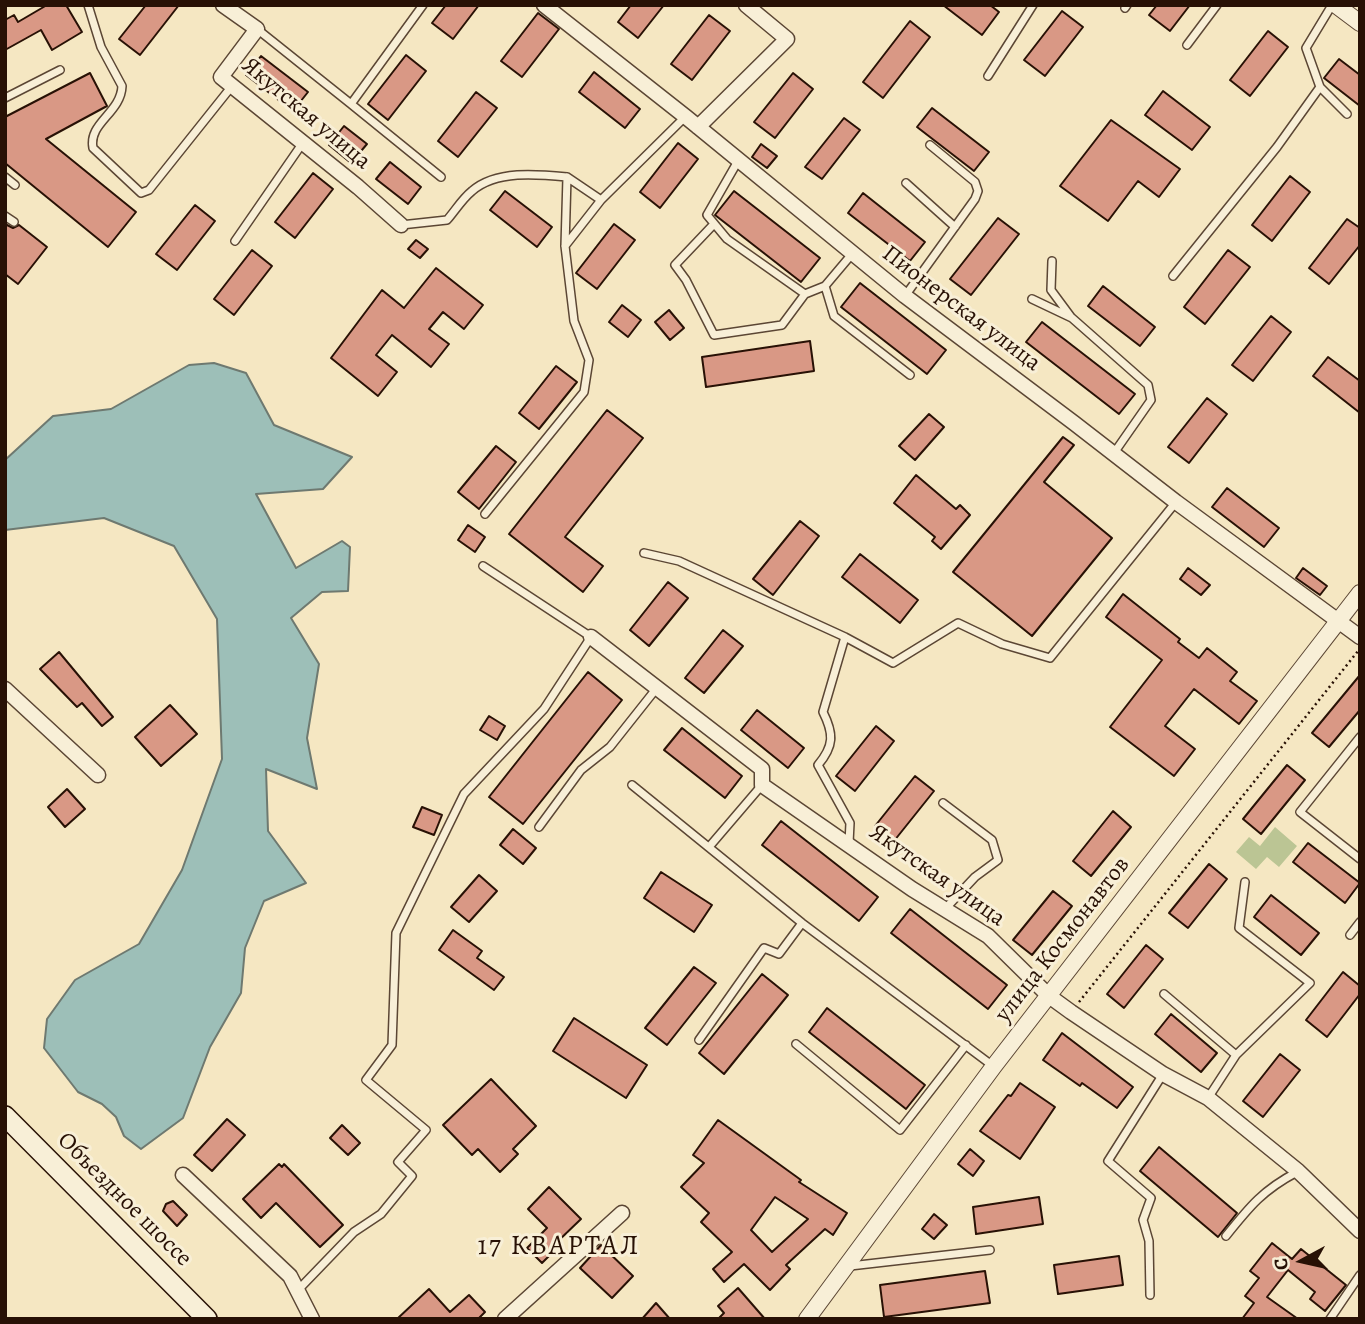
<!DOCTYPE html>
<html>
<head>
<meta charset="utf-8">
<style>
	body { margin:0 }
	#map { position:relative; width:1365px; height:1324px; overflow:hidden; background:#f5e7c2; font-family:Alegreya,serif }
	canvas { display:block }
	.frame { position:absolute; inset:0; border:7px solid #281105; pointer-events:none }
	.north { position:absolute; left:1267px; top:1226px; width:70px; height:70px; -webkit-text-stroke:5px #f8efd7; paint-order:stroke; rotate:262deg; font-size:19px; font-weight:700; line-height:28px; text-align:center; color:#281105 }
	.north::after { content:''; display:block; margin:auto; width:24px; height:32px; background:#281105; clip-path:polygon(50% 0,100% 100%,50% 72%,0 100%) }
</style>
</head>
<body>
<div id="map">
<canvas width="1365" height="1324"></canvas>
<div class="frame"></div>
<div class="north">С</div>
</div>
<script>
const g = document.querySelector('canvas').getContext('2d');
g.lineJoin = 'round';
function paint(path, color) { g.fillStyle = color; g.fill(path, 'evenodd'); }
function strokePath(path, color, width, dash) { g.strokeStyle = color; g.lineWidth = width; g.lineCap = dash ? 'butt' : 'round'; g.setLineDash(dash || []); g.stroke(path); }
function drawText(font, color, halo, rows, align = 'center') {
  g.font = font + ' Alegreya,serif'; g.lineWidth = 6; g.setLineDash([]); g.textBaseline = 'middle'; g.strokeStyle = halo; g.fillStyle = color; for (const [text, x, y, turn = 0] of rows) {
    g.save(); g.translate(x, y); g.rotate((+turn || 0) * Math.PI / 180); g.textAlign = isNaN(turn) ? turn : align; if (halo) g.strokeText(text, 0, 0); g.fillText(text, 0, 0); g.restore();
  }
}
paint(new Path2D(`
	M1275,827L1297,846L1279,867L1267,857L1256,869L1236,852L1249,837L1260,846Z`), '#bbc594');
const water = new Path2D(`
	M214,363L246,373L274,425L352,457L323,489L256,494L296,568L342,541L350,547L348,591L322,592L291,618L319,664L307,738L317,789L266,769L268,831L306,883L264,901L245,948L241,993L210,1047L183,1118L141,1149L124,1136L116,1117L102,1104L78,1092L44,1048L47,1019L75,980L139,944L182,870L222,759L217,619L174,546L104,518L5,530V460L53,416L111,409L189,365Z`);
paint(water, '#9dbfb8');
strokePath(water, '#6e7970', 2);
const building = new Path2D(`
	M47,5H66L82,32L52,50L41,30L5,50V20L14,15L18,22Z
	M146,5H179L140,55L119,39Z
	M446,5H479L453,39L432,23Z
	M631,5H664L638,38L618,22Z
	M943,5H990L999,12L982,35Z
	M1157,5H1190L1170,31L1149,15Z
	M1062,11L1083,27L1045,76L1024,60Z
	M538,13L559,29L522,77L501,61Z
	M709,15L730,31L692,80L671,64Z
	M910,21L930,37L883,98L863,82Z
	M1268,31L1288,47L1250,96L1230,80Z
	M406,55L426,71L388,120L368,104Z
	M261,56L308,92L293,111L246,75Z
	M1339,59L1360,75V106L1324,78Z
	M594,72L640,109L625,128L579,92Z
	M90,73L107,106L46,139L136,212L108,247L5,163V117Z
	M793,73L813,89L775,138L754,122Z
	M1163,91L1210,127L1192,150L1145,115Z
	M476,92L497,108L458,157L438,141Z
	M932,108L989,152L974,171L917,127Z
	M844,118L860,130L822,179L805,167Z
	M1111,120L1180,169L1159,197L1138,181L1108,221L1060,186Z
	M344,126L367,144L351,163L329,145Z
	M678,143L698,159L660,208L640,192Z
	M761,144L777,156L767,168L752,157Z
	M390,162L421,187L408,204L376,179Z
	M313,173L333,189L295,238L275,222Z
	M1290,176L1310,192L1272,241L1252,225Z
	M505,191L552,227L537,247L490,210Z
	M734,191L820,258L801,282L715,215Z
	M863,193L925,242L910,261L848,213Z
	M195,205L215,221L177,270L156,254Z
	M998,218L1019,234L971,295L950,279Z
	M1347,219L1360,228V245L1329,284L1309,268Z
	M5,224L13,228L19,225L47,247L18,284L5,274Z
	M614,224L635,240L597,289L576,273Z
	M416,240L428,249L420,258L408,249Z
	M252,250L272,266L234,315L214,299Z
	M1228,250L1250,267L1205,324L1184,307Z
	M436,268L483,305L464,329L443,312L429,329L449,344L431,367L392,335L376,355L397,372L378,396L331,358L382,290L404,308Z
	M860,283L946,350L927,374L841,307Z
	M1103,286L1155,327L1140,346L1088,306Z
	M622,305L641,320L628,337L609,322Z
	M669,310L684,328L670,340L655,322Z
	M1271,316L1291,332L1253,381L1232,365Z
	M1042,322L1135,394L1119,414L1026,342Z
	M810,341L814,371L706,387L702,357Z
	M1328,357L1360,381V413L1313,376Z
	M556,366L577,382L539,429L519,413Z
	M1207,398L1227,414L1189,463L1168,447Z
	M607,410L643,438L565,537L603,566L583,592L509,534Z
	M929,414L944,427L915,460L899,446Z
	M1063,437L1074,445L1044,482L1112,538L1032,636L953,572Z
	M496,446L516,462L479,509L458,492Z
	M916,475L956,509L960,505L970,515L941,549L932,541L935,537L894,503Z
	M1227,488L1279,528L1264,547L1212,507Z
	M800,521L819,536L773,595L753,579Z
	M468,525L485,537L475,552L458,540Z
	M860,554L918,600L900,623L842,577Z
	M1188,568L1210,585L1201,595L1180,579Z
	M1303,568L1327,586L1320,595L1296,578Z
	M668,582L688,598L649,646L630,630Z
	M1123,594L1180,639L1178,642L1199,658L1207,648L1237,672L1230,681L1257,701L1239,724L1194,689L1165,726L1195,749L1174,776L1110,727L1162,660L1106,617Z
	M723,630L743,646L704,693L685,678Z
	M59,652L113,717L102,726L82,703L77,707L40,669Z
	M588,672L622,700L523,824L489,797Z
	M1360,675V710L1329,747L1312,733Z
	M170,705L197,734L161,766L135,737Z
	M757,710L804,748L788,768L741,730Z
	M489,716L505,726L497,740L480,730Z
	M876,726L894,741L855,791L836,776Z
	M682,728L742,776L725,798L664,750Z
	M1287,765L1305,780L1261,834L1243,819Z
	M915,776L934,791L894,841L875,826Z
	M67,789L85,809L65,827L48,807Z
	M422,807L442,815L434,835L413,827Z
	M1113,811L1131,827L1091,876L1073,861Z
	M781,821L878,897L859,921L762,845Z
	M513,829L536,848L523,864L500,845Z
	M1308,843L1360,883L1345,903L1293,862Z
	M1209,864L1227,879L1188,928L1169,913Z
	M661,872L712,905L694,932L644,898Z
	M479,875L497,891L469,922L451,907Z
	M1053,891L1072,906L1032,955L1013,940Z
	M1271,895L1319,933L1301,955L1254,917Z
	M910,909L1007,985L988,1009L891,933Z
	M453,930L482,951L477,958L504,977L494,990L439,950Z
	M1146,945L1163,959L1124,1008L1107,994Z
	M694,967L716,983L667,1045L645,1028Z
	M1343,972L1360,986V994L1327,1037L1306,1020Z
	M762,974L788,995L724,1074L699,1053Z
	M827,1008L925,1085L906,1109L809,1032Z
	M1171,1014L1217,1053L1201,1072L1155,1034Z
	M574,1018L647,1065L626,1098L553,1051Z
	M1062,1033L1133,1087L1117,1108L1082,1083L1080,1086L1043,1060Z
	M1280,1054L1300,1070L1263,1117L1243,1101Z
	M491,1079L536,1126L513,1149L518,1154L500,1172L478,1149L472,1155L443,1125Z
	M1020,1083L1055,1107L1020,1159L980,1131L1008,1095L1011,1096Z
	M227,1119L245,1135L212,1171L194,1155Z
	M718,1120L801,1180L799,1182L847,1213L833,1235L825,1229L786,1265L790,1269L770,1290L744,1264L724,1282L713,1269L732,1252L701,1222L709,1213L681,1187L704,1163L693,1155ZM775,1197L808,1219L772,1252L751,1230Z
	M342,1125L360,1143L348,1155L330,1138Z
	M1159,1147L1237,1213L1218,1237L1140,1171Z
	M970,1149L984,1161L973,1176L958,1164Z
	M279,1164L282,1167L284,1164L343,1225L320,1247L276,1203L261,1218L243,1199Z
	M549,1187L581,1219L555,1244L558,1247L542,1263L527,1248L547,1228L528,1209Z
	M1039,1197L1043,1224L976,1234L973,1207Z
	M173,1201L187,1215L177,1226L163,1211L166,1204Z
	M934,1214L947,1225L934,1239L922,1229Z
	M1272,1243L1292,1259L1301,1249L1346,1285L1325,1311L1310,1299L1315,1292L1288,1270L1267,1297L1298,1319H1242L1254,1303L1245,1296L1259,1278L1250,1271Z
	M601,1245L633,1276L612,1298L580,1268Z
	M1119,1256L1123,1285L1058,1294L1054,1265Z
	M985,1271L990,1303L884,1317L880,1285Z
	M738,1288L765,1319H718L724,1313L718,1306Z
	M429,1289L450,1312L469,1295L485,1312L478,1319H397Z
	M656,1303L670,1319H642Z`);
paint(building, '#d99885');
strokePath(building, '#281105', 2);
const service = new Path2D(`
	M88,5L101,47L122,86C121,113 88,123 93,148L141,193L149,190L232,86
	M1332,5L1306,48L1320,87L1347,114
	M1125,8L1127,5
	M257,29L351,104L423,5
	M1187,45L1217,5
	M988,76L1033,5
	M5,98L60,70
	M351,104L441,177
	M738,161L707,215L727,239L805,294L825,286L852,254
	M5,177L15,185
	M567,177L601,200
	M906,183L955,227
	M5,216L14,222
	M714,224L675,265L686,280L714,335L782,325L805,294
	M401,225L447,220C455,211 462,199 472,191C496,170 537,174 567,177L565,246L574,321L589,360L584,392L485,514
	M235,241L302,144
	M565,246L601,200L685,117
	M1052,261L1051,290L1071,317
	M1173,276L1277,147L1320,87
	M825,286L834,316L910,375
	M905,296L975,199L978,191L975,182L930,145
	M1032,299L1072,318L1148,385L1151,400L1114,453
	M644,553L679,561L845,637L823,712C834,734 834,746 818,765L850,823L849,843
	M845,637L893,663L958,623L1002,644L1050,658L1176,502
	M1360,737L1300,812L1360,859
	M632,785L802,923L993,1066
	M943,803L992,840L998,860L975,877L945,909
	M539,827L581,770L610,747L656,689
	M709,847L762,785
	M1350,935L1360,922
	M1164,994L1236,1055
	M699,1040L764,948L779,954L802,923
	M796,1044L900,1130L966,1045
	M1208,1098L1236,1055L1310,983L1239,928L1245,882
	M1226,1236C1250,1206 1263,1190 1297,1172
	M850,1266L990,1250
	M299,1289L354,1232L381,1214L412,1176L398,1162L426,1130L366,1080L392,1045L396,933L464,794L544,709L591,637L483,566
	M1150,1295L1149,1241L1143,1220L1151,1198L1108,1161L1163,1074
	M1330,1319L1360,1275`);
const minor = new Path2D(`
	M223,5L257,29L221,77L358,187L401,225
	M544,5L686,117L905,296L1074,423L1176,502L1360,637
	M698,127L787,39L746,5
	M591,637L762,769V785L912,889L988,936L1049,996L1071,1012L1163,1074L1208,1098L1298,1171L1360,1231
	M5,689L98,775
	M183,1175L290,1276L312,1319
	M505,1319L622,1213`);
const tertiary = new Path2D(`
	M1336,5L1360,23
	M807,1319L994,1066L1360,593`);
const secondary = new Path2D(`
	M5,1116L207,1319`);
strokePath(service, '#5b4634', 10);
strokePath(minor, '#5b4634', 17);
strokePath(tertiary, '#5b4634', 18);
strokePath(secondary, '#281105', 22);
strokePath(new Path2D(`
	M1079,1002L1358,651`), '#281105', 2.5, [2, 3.5]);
strokePath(service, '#f8efd7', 7);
strokePath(minor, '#f8efd7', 14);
strokePath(tertiary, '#f8efd7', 16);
strokePath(secondary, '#f8efd7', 19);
drawText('24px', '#281105', '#f8efd7', [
	["Якутская улица",306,114,40],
	["Пионерская улица",961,309,37],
	["Якутская улица",937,876,35],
	["улица Космонавтов",1063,940,-52],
	["Объездное шоссе",124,1200,45]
]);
g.letterSpacing = '2px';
drawText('28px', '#281105', '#f8efd7', [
	["17 КВАРТАЛ",559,1247]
]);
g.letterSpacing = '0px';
</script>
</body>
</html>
